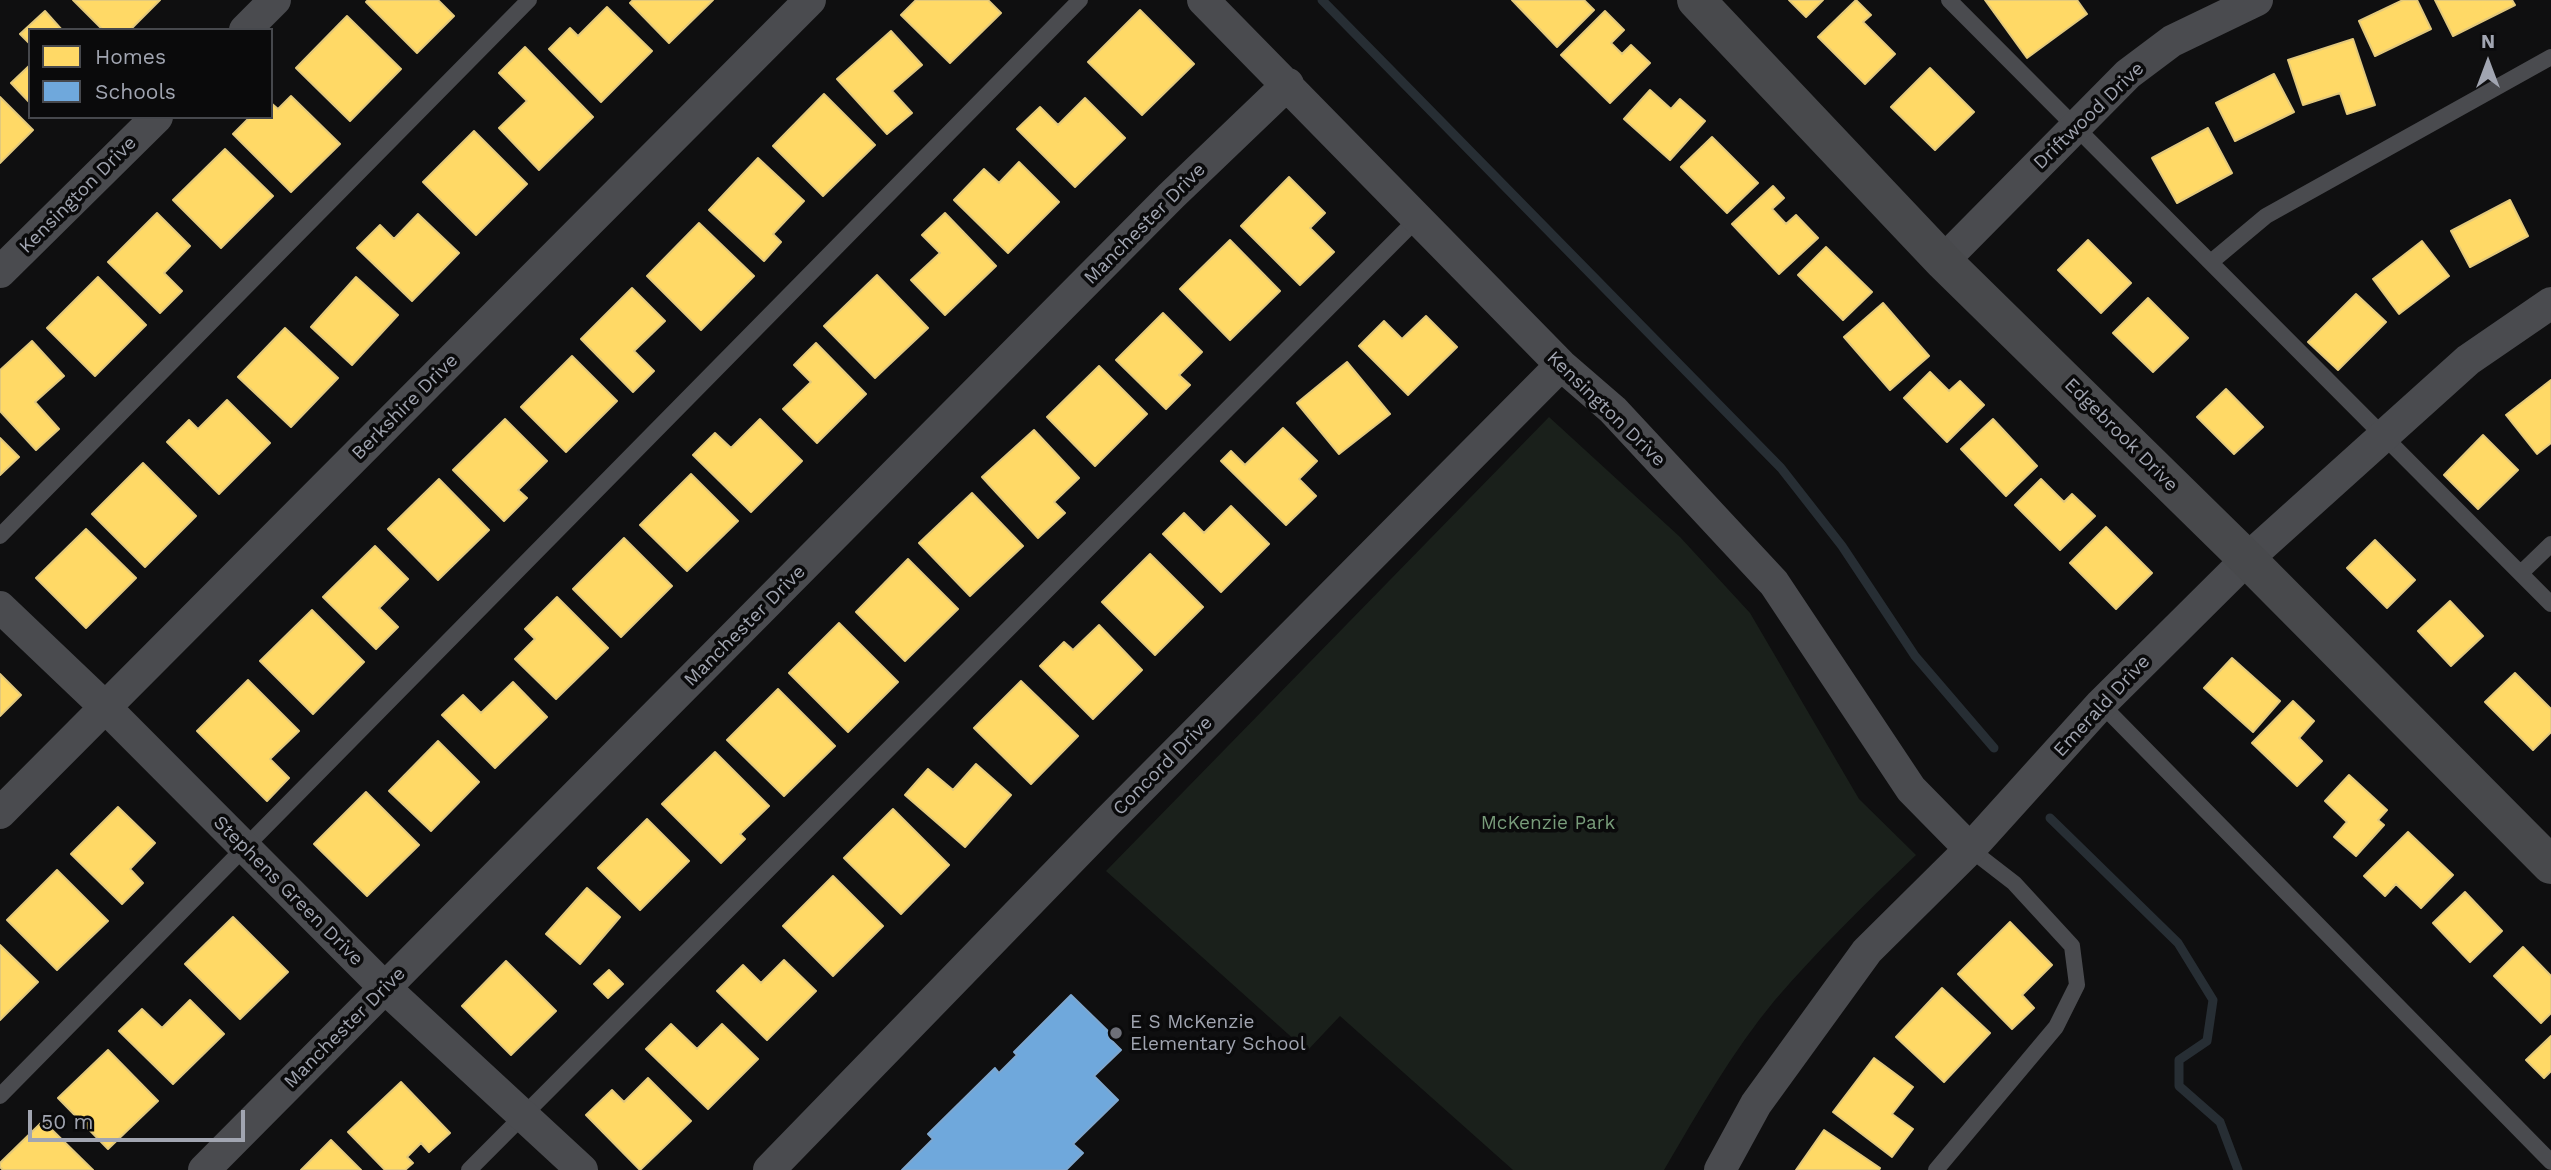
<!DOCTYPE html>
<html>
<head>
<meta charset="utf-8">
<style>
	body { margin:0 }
	#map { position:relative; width:2551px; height:1170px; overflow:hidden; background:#0f0f10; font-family:"Work Sans",sans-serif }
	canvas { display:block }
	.legend { position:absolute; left:28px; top:28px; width:245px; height:91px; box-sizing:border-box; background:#0a0a0b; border:2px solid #46484d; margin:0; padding:9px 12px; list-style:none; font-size:21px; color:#a1a5b1 }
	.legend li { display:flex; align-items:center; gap:14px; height:35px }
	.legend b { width:35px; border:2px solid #46484d }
	.north { position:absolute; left:2453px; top:28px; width:70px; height:70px; -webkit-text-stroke:5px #0a0a0b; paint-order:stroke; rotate:0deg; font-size:19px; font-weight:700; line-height:28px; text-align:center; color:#a1a5b1 }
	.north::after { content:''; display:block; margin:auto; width:24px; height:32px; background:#a1a5b1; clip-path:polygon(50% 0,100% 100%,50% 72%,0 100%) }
	.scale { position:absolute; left:28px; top:1110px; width:217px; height:32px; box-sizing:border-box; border:4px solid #a1a5b1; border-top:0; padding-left:9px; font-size:21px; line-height:24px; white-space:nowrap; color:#a1a5b1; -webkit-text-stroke:5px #0a0a0b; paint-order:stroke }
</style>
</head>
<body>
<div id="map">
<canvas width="2551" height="1170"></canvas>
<ul class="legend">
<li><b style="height:19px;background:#ffd966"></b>Homes</li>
<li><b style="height:19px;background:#6fa8dc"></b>Schools</li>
</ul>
<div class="north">N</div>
<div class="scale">50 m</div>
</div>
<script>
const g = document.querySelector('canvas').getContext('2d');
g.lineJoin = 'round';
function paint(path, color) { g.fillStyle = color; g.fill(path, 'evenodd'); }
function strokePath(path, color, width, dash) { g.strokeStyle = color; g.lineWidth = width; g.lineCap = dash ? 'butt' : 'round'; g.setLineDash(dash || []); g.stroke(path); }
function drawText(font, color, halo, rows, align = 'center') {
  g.font = font + ' "Work Sans",sans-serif'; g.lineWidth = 7; g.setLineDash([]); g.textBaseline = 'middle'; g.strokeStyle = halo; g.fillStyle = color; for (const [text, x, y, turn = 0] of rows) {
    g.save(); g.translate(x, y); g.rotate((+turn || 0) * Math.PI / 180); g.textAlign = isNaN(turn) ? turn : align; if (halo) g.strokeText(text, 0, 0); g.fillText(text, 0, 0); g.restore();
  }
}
paint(new Path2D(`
	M1549,417L1680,537L1750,613L1859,799L1916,855C1867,902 1819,949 1775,1000C1732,1052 1698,1112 1664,1170H1513L1340,1016L1307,1051L1106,871Z`), '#1a201b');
const homes = new Path2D(`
	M73,0H160L130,30H103Z
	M368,0H438L454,16L417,53L366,2Z
	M633,0H713L669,43L630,3Z
	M916,0H988L1001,13L950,63L901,15Z
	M1512,0H1584L1594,10L1557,47Z
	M1789,0H1823L1806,17Z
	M1856,0L1871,15L1863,22L1895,54L1865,84L1818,37Z
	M1985,0H2077L2087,14L2027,58Z
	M2403,0H2417L2431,29L2375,56L2359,21Z
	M2435,0H2512L2515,5L2453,36Z
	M607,7L652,51L601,102L549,49L570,28L578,36Z
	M1140,10L1194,64L1142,115L1088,62Z
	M45,11L62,30H30V44L20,34Z
	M1605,11L1624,30L1611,43L1622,54L1631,45L1650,63L1610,103L1561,55Z
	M347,16L401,69L350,121L296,68Z
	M891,31L922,65L892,91L912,113L887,134L837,79Z
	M2353,39L2375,105L2347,114L2340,93L2303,105L2288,60Z
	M525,47L593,117L539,170L499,128L527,101L499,73Z
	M30,65V103L11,83Z
	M1930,68L1974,112L1935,150L1891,107Z
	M2274,74L2294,112L2235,141L2216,103Z
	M1650,90L1671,109L1680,99L1705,121L1670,160L1624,119Z
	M824,94L875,145L823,196L773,146Z
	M291,96L340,144L291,192L233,134L250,117H271V103L278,109Z
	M0,97L33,130L0,163Z
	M1085,98L1125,138L1075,187L1017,129L1040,107L1058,125Z
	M2208,128L2232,173L2177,203L2152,158Z
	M474,131L527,184L476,235L423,182Z
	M1712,137L1758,183L1727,213L1681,167Z
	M225,149L273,196L221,248L173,200Z
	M758,158L804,201L773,234L781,242L764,261L709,210Z
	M1019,162L1059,202L1008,253L954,200L984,169L999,183Z
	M1289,177L1325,213L1310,228L1334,252L1300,285L1241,226Z
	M1773,186L1784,198L1772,209L1786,224L1796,215L1818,238L1779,274L1732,224Z
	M2510,200L2528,236L2470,267L2451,231Z
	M157,213L190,246L164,273L182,291L160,313L108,262Z
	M945,213L996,266L945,315L911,280L940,253L922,235Z
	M418,214L459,253L412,301L357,248L380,225L394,239Z
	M699,223L754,276L701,330L647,276Z
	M1230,240L1280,291L1230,340L1180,289Z
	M2088,240L2131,283L2101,313L2058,270Z
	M2422,241L2449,276L2399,314L2373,279Z
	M1826,247L1872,292L1843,320L1798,275Z
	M877,275L928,328L875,378L824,326Z
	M98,277L146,325L95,376L47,328Z
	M356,277L398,315L352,365L311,327Z
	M632,288L665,321L634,351L654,371L633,392L581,339Z
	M2356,294L2386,322L2338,370L2308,342Z
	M2148,298L2188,338L2153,372L2113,333Z
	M1883,303L1929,356L1890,390L1844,337Z
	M1163,313L1202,352L1179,375L1190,385L1166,409L1116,360Z
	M1426,316L1457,347L1408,395L1359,346L1384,321L1402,339Z
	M285,328L338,378L291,427L238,377Z
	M32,341L64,376L35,402L59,429L36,450L0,411V370Z
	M816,343L866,394L817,443L783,409L811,382L794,365Z
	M572,356L617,401L566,452L521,407Z
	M1347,362L1390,414L1339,454L1297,403Z
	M1099,366L1147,414L1095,466L1047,417Z
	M1930,372L1949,391L1960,381L1984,405L1947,442L1904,398Z
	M2551,380V443L2537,454L2506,415Z
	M2226,389L2263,427L2234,454L2197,417Z
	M227,400L270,443L219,494L167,442L189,420L198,429Z
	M505,419L547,461L518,490L527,498L504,521L453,470Z
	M760,419L802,461L751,512L693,455L715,433L731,448Z
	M1993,419L2037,466L2006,496L1961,449Z
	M1283,428L1317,461L1299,479L1316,496L1286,525L1221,461L1231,451L1245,465Z
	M1034,430L1079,478L1054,502L1065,513L1038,538L982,477Z
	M2483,435L2518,470L2478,509L2444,475Z
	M0,438L19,457L0,475Z
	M143,463L196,516L145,567L92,514Z
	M691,474L738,521L687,571L640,525Z
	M439,479L489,530L438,580L388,529Z
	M2041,479L2064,502L2072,494L2095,516L2060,550L2015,505Z
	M972,493L1023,546L970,596L919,543Z
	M1231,506L1269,544L1221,592L1163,534L1184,513L1204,533Z
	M2106,527L2152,573L2116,609L2070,563Z
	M86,529L136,578L86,628L36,578Z
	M624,538L672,586L621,637L573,589Z
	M2375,540L2415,580L2387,608L2347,568Z
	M375,546L408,579L379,608L398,627L376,649L323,597Z
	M1150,554L1203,607L1155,655L1102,602Z
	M908,559L958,609L905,661L856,612Z
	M557,597L608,648L556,699L515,659L535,639L525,629Z
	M2450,601L2483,636L2451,666L2418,631Z
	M312,610L364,662L313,714L260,661Z
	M839,623L898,682L848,732L789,673Z
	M1099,625L1142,670L1093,719L1040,666L1064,642L1073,650Z
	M2232,658L2280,701L2253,732L2204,688Z
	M2515,673L2551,709V732L2533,750L2485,702Z
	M0,674L21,695L0,716Z
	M248,680L299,731L270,759L289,778L267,801L197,731Z
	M1021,681L1078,736L1031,784L974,728Z
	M513,682L547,717L495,768L442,715L463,695L481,713Z
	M778,689L835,746L784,796L727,740Z
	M2293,701L2314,721L2299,738L2322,761L2297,786L2252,743Z
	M438,741L479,782L431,831L389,791Z
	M715,752L769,806L740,834L745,839L721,863L662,804Z
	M976,764L1011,795L965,847L905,795L928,769L953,790Z
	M2349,775L2387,810L2378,820L2384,825L2356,856L2334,837L2347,822L2325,801Z
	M366,792L419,845L367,896L314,844Z
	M118,807L155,843L130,869L143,883L122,904L71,854Z
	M893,809L949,865L901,914L844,858Z
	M647,819L689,861L640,910L598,868Z
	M2408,832L2453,875L2421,908L2396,884L2385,896L2364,876Z
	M57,870L108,921L57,970L7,920Z
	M833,876L883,926L833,976L783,926Z
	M587,888L620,917L580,964L546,934Z
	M2465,892L2502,931L2470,962L2433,923Z
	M233,917L288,972L240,1019L185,964Z
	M2010,922L2052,965L2022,995L2034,1008L2012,1029L1958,974Z
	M0,945L38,982L0,1020Z
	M2523,947L2551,976V1013L2541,1023L2494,976Z
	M784,960L816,991L767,1040L717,991L743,965L761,983Z
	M506,961L556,1011L511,1055L462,1006Z
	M609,970L623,984L608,998L594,984Z
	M1942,988L1990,1033L1944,1082L1896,1037Z
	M190,1000L224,1034L173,1084L119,1031L142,1009L162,1028Z
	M671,1024L697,1049L722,1024L758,1059L708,1109L646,1049Z
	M2551,1036V1071L2544,1078L2526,1060Z
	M108,1050L158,1101L108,1149L58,1098Z
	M1874,1058L1913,1087L1892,1114L1913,1129L1892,1157L1833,1112Z
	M648,1078L691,1121L640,1170L586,1115L612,1090L624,1102Z
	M401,1082L450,1133L429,1152L421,1143L407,1157L413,1163L405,1170H385L348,1132Z
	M43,1121L93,1170H3L0,1167V1163Z
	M1824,1130L1880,1168L1879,1170H1796Z
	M331,1140L361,1170H301Z`);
paint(homes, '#ffd966');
strokePath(homes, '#e3c97c', 2);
const schools = new Path2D(`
	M1071,995L1112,1035L1109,1038L1121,1050L1094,1076L1118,1100L1073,1144L1083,1153L1066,1170H902L933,1139L928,1134L995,1068L999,1073L1017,1055L1014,1052Z`);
paint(schools, '#6fa8dc');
strokePath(schools, '#7ea7cf', 2);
strokePath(new Path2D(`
	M1322,0L1781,468L1842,546L1915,656L1994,748
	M2050,818L2178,943L2213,1000L2207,1041L2179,1060V1086L2220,1122L2238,1170`), '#272e34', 9);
strokePath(new Path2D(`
	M1949,0L2551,604
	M2211,262L2266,216L2551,57
	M0,536L529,0
	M2521,573L2551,544
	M2101,704L2551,1162
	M0,1096L1080,0
	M469,1170L1418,218
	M1936,1170L2056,1027L2077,985L2072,946L2014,883L1970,849`), '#4a4b4f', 16);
strokePath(new Path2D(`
	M1203,0L1561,365L1613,410L1774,583L1911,789L1970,849
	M245,30L275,0
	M1943,261L2128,74L2172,41L2257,0
	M0,272L157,117
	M0,607L105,707L385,988L582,1170
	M0,813L810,0
	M204,1170L1171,196L1288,84
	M769,1170L1109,820L1561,365
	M1720,1170L1756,1104L1867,951L1970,849L2101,704L2247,559L2468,360L2551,303`), '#4a4b4f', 32);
strokePath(new Path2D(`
	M1696,0L1943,261L2247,559L2551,865`), '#48494c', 38);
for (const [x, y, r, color] of [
	[1116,1033,7,"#6e7079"]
]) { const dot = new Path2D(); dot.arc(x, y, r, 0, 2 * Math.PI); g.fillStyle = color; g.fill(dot); strokePath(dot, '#0a0a0b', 2.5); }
drawText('19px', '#a1a5b1', '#0a0a0b', [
	["Driftwood Drive",2089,116,-44],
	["Kensington Drive",78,195,-45],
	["Manchester Drive",1145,224,-45],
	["Berkshire Drive",405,407,-45],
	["Kensington Drive",1606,409,44],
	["Edgebrook Drive",2121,435,45],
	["Manchester Drive",745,626,-45],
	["Emerald Drive",2102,706,-47],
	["Concord Drive",1163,766,-45],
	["Stephens Green Drive",288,891,45],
	["Manchester Drive",345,1028,-45]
]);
drawText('19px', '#789c7a', '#0a0a0b', [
	["McKenzie Park",1548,823]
]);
drawText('19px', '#a1a5b1', '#0a0a0b', [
	["E S McKenzie",1130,1022],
	["Elementary School",1130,1044]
], 'left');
</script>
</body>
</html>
